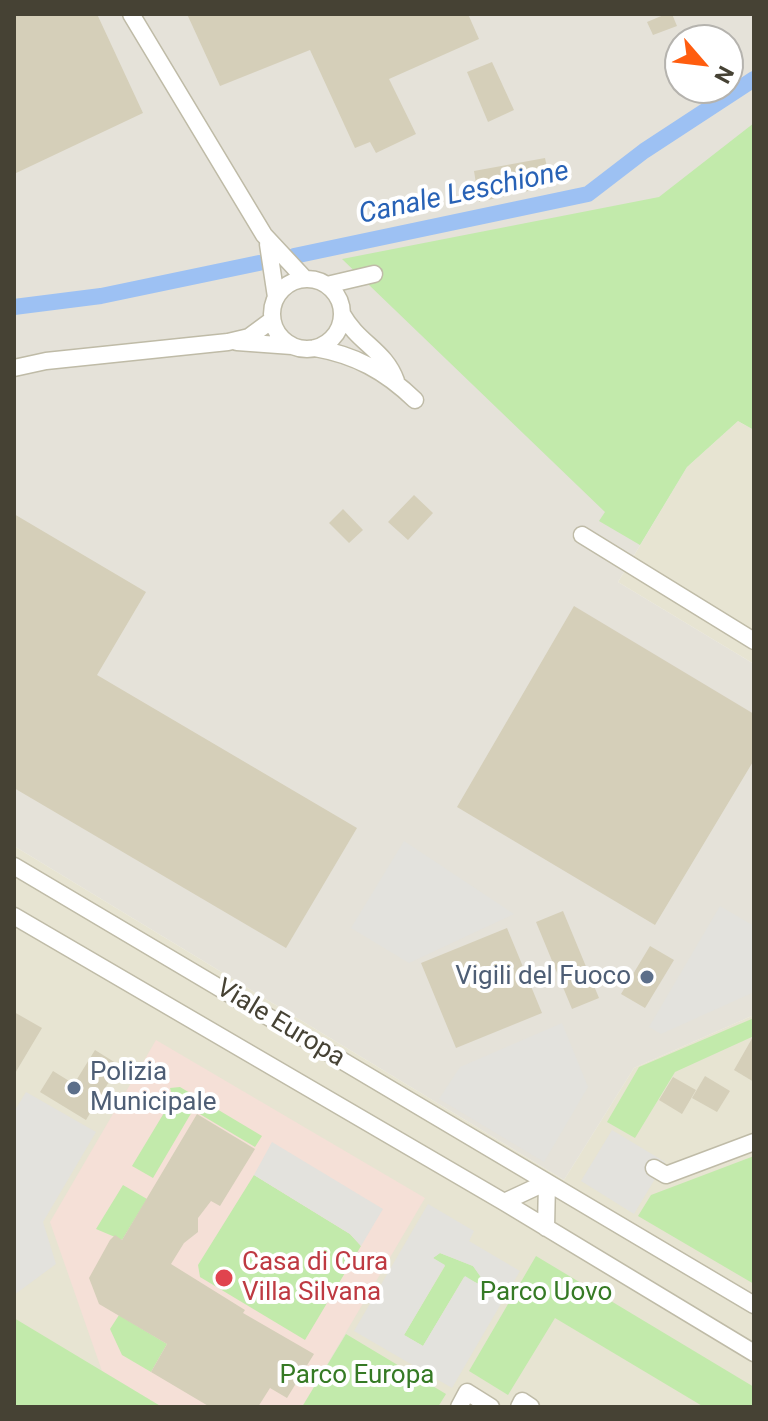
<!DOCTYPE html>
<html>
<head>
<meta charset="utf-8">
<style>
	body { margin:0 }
	#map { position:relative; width:768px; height:1421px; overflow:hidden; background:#f3f1e4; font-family:Roboto,sans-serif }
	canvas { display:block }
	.frame { position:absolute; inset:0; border:16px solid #464234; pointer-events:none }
	.north { position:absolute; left:664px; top:24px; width:80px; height:80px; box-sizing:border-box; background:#fff; border:2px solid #b5b3ae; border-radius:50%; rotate:118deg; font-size:22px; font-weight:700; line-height:32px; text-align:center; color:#464234 }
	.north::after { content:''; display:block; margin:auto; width:28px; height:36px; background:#ff5d0f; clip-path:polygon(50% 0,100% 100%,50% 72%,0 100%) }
</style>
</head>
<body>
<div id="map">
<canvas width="768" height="1421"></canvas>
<div class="frame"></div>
<div class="north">N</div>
</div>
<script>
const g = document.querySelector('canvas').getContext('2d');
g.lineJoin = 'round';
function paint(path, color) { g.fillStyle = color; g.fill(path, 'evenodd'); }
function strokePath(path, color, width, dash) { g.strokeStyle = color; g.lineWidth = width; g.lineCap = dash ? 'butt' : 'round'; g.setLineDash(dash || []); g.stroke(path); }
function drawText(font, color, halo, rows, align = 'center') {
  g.font = font + ' Roboto,sans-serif'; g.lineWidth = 8; g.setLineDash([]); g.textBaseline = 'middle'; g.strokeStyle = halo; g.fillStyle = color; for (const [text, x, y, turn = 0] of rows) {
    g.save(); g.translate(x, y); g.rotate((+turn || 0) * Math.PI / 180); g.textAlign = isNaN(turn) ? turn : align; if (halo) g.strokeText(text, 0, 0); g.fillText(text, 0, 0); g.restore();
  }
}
paint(new Path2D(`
	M738,421L754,430V664L618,582L687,467Z
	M14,846L564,1180L634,1068L754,1015V1407H14Z`), '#e7e4d2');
paint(new Path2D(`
	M14,14H754V430L738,421L687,467L618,582L754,664V1015L634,1068L564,1180L14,846ZM680,40H728V88H680Z`), '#e5e2d9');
paint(new Path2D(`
	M156,1040L425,1198L302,1407H162L102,1371L50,1222Z`), '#f5e0d7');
paint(new Path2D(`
	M754,123V430L738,421L687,467L640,545L599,521L605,512L342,259L659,197Z
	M754,1018V1036L675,1072L635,1138L607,1122L639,1067Z
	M180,1087L262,1136L255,1147L193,1110L153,1178L132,1166L173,1098L170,1088Z
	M754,1156V1284L638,1216L651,1195Z
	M254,1175L350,1234L361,1246L305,1340L200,1277L198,1265Z
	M123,1185L147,1199L122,1240L96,1229Z
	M440,1253L473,1266L482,1278L479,1284L464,1277L423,1346L404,1335L445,1266L433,1258Z
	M536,1256L754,1387V1407H704L555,1318L508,1395L469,1371Z
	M119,1315L167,1344L151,1372L122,1355L110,1329Z
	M14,1318L162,1407H14Z
	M346,1334L446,1394L438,1407H302Z`), '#c2eaab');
paint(new Path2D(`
	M404,841L514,914L409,963L351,928Z
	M720,906L754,926V992L661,1034L649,1027Z
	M562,1023L588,1087L544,1162L439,1099L460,1067Z
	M26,1092L96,1132L43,1222L56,1264L14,1295V1112Z
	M612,1130L665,1162L634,1214L581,1181Z
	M272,1142L383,1209L361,1246L350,1234L254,1175Z
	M428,1204L474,1231L469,1241L520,1271L452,1388L354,1331ZM440,1253L473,1266L482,1279L478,1284L465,1276L423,1346L404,1335L445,1265L433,1258Z`), '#e3e2dd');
strokePath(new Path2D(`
	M294,256L588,194L644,151L754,79
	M14,307L101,296L259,263`), '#9dc1f3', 16);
paint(new Path2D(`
	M14,14H97L143,113L14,174Z
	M187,14H468L479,39L389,79L416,134L376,153L370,142L355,148L310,50L220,86Z
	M666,14H672L677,26L653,35L647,22Z
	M492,62L514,110L488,122L467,72Z
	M545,158L551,186L479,202L474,171Z
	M414,495L433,513L408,540L388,522Z
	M343,509L363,530L349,543L329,523Z
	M14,514L146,592L97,675L357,828L286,948L14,788Z
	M574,606L754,714V760L655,925L457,807Z
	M563,911L599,998L572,1009L536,922Z
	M507,928L542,1013L456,1048L421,963Z
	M650,946L674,960L645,1008L621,994Z
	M14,1012L42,1028L14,1075Z
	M754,1035V1082L734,1070Z
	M95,1050L119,1065L86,1120L40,1092L53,1071L74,1084Z
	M705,1076L730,1091L717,1112L692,1098Z
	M673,1077L696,1090L682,1114L659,1100Z
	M197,1114L255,1149L220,1206L211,1201L198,1218V1232L184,1243L171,1264L245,1310L243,1313L314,1354L287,1398L270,1388L258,1407H210L151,1372L167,1344L99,1304L89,1278L110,1240L115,1235L122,1240Z`), '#d5cfb9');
const minor = new Path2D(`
	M131,14L264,235L305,279
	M268,244L276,297
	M272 314a35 35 0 1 1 70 0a35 35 0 1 1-70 0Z
	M327,285L374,274
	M342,314C359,344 385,350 396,381
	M237,342L292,346
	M315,348C355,355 385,371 415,400
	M14,368L46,361L228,342L249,337L272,320
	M582,535L754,641
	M14,866L754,1305
	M14,916L504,1202L754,1353
	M654,1168L666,1175L754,1142
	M504,1202L547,1182L546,1228
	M459,1407L467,1392L491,1407
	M519,1407L522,1401L531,1407`);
strokePath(minor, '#bfbba7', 19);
strokePath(minor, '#fff', 16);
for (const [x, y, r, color] of [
	[647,977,8,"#5c6f8a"],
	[74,1088,8,"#5c6f8a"],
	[224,1278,10,"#e0444e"]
]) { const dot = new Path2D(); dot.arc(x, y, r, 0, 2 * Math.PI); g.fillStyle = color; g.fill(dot); strokePath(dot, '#fff', 3); }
drawText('26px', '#4e5e75', '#fff', [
	["Vigili del Fuoco",631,977],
	["Polizia",90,1073,"left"],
	["Municipale",90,1103,"left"]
], 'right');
drawText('26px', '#464234', '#fff', [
	["Viale Europa",280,1024,31]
]);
drawText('26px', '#be3a42', '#fff', [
	["Casa di Cura",242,1263],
	["Villa Silvana",242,1293]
], 'left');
drawText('26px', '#367a25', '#fff', [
	["Parco Uovo",546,1293],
	["Parco Europa",357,1376]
]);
drawText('italic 28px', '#2862b6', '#fff', [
	["Canale Leschione",464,194,-12]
]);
</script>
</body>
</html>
